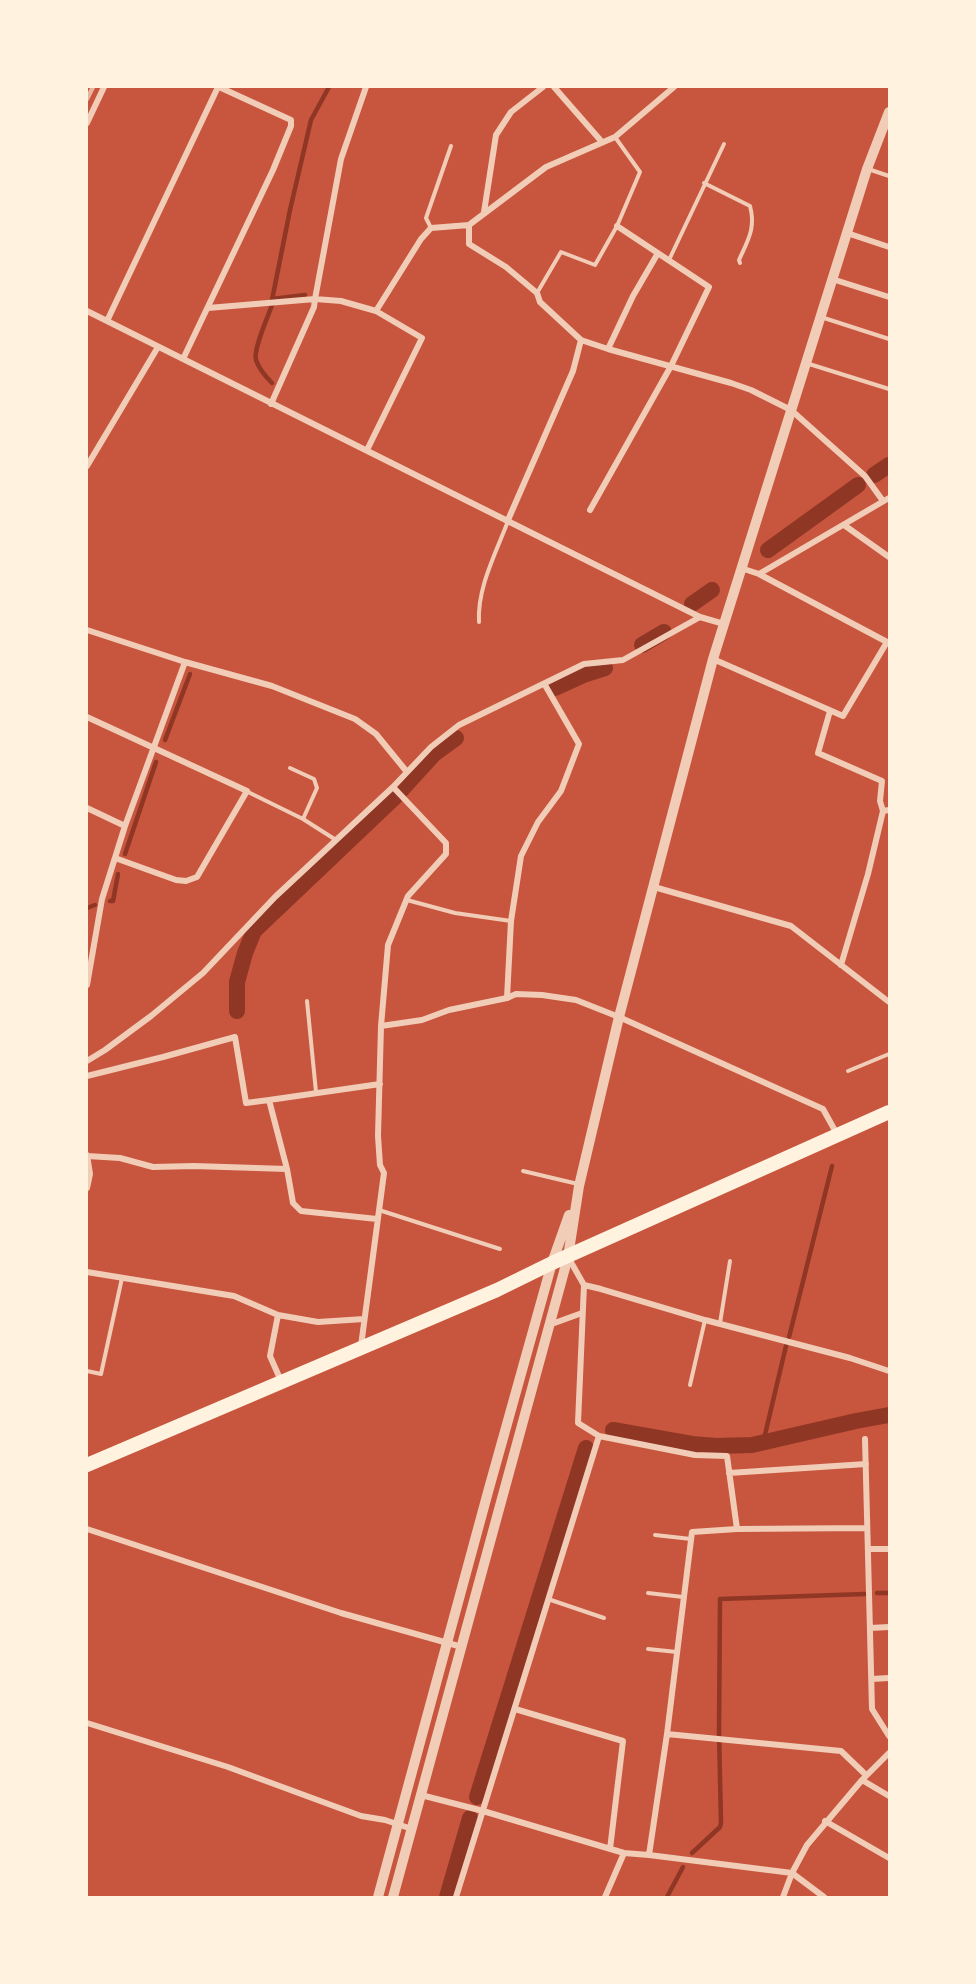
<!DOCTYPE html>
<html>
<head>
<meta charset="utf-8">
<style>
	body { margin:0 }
	#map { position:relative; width:976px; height:1984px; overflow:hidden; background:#c8553d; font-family:Signika,sans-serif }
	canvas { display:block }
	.frame { position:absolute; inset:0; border:88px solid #fff3e0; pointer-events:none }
</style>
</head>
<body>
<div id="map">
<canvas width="976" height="1984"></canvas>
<div class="frame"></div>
</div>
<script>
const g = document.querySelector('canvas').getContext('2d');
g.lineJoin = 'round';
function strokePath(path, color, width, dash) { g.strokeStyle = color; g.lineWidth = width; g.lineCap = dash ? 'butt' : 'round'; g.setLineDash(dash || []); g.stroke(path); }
strokePath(new Path2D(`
	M272,299L305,295
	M272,300L290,210L311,120L329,87
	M272,305C268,317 253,349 256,360C259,369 266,377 272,383
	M165,740L190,674
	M125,854L156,762
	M110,901H113L118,874
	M87,908L95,905
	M789,1337L832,1166
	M763,1443L786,1346
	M877,1593H889
	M692,1853L720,1827L721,1823L719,1731L720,1599L865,1594
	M667,1897L683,1867`), '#8f3625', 4.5);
strokePath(new Path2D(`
	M874,475L889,465
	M768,550L858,485
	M692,604L712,590
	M642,645L664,632
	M555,688L586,674L605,668
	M237,1011V982L245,953L254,931L393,799L434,754L456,738
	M613,1430L692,1444L716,1446L752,1445L856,1421L889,1415
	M477,1797L586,1448
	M447,1897L470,1818`), '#8f3625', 16);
strokePath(new Path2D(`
	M868,169L889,176
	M704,183L750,206C756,228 748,240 739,260L740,263
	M431,228L426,218L451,146
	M669,260L724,144
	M537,293L561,252L595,265L617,226L640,172L615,137
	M821,317L889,339
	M806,363L889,389
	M479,622C477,588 496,553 508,521
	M290,768L314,779L317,788L303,819
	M248,792L303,819L336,840
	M407,900L455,913L511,921
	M307,1001L316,1092
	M848,1071L889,1054
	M523,1171L578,1184
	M379,1210L500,1249
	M720,1323L730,1261
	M87,1371L101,1374L122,1278
	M690,1385L705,1320
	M655,1535L691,1539
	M648,1593L683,1597
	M548,1599L604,1618
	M648,1649L677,1652`), '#f1ccb7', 4);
strokePath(new Path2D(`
	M554,87L602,142
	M87,123L104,87
	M484,212L496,135L511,112L543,87
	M469,225V244L506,267L537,293L540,302L581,340L608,349L731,383L751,390L791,410L865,476L883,501
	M847,233L889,247
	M832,279L889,297
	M208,308L315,299L341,159L366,87
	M87,311L700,617L724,624
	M107,321L218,87
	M608,349L633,296L658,253
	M183,359L273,170L291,126V120L219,87
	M271,404L314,307L315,299L341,301L376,311L421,239L431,228L469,225L546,167L615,137L674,87
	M367,450L422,338L376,311
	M87,466L158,347
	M590,510L671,366L709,287L617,226
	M508,520L573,371L581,340
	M844,525L889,557
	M741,568L759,574L889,498
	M87,630L185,662L272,686L355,719L376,734L407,772
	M713,659L843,716L887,642L759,574
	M830,711L818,753L882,781L880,801L883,811
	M87,717L247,791L197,877L186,881L176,880L115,858
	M87,808L125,826
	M654,887L791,926L889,1002
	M841,965L868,874L883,811L889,810
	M87,985L102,899L125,826L185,662
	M507,998L511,921L521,856L538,822L561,791L579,744L545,685
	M381,1026L422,1020L449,1010L507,998L516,994L542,995L576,1000L619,1017L823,1109L838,1136
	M87,1061L105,1050L151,1016L203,973L275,897L393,787L431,747L459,725L584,664L623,660L700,617
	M87,1076L163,1057L235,1037L246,1103L269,1100
	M87,1155L90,1174L87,1188
	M87,1156L120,1158L153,1167L194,1166L287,1169L269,1100L380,1084
	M287,1169L293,1203L301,1211L377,1219
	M568,1257L584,1285L578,1423L599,1436L695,1455L727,1456L737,1529
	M87,1272L234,1296L278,1315L318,1322L364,1319
	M584,1285L601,1289L705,1320L850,1358L889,1371
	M278,1315L270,1356L281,1381
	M549,1325L582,1313
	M361,1346L384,1173L380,1165L378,1136L381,1026L388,945L408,896L446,854V843L393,787
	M865,1439L872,1709L889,1736
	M729,1473L866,1464
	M87,1529L341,1613L462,1647
	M868,1549H889
	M870,1628L889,1627
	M872,1679L889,1678
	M515,1709L623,1741L610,1849
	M87,1723L228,1767L361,1816L385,1820L412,1829
	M667,1734L841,1751L866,1775
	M862,1780L889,1796
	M421,1795L483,1811L624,1853L649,1855L792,1873L824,1897
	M825,1821L889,1858
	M649,1855L667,1734L692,1532L737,1529L867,1528
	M456,1897L599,1436
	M605,1897L624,1853
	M783,1897L792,1873L807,1845L862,1780L889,1753`), '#f1ccb7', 6);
strokePath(new Path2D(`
	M378,1897L488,1492L552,1263L569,1215
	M393,1897L568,1257L579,1186L619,1017L713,659L867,169L889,112`), '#f1ccb7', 10);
strokePath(new Path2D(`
	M87,1465L497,1290L552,1263L889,1112`), '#fff3e0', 14);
strokePath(new Path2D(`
	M87,99L93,87`), '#e9b49f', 4.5);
</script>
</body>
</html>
